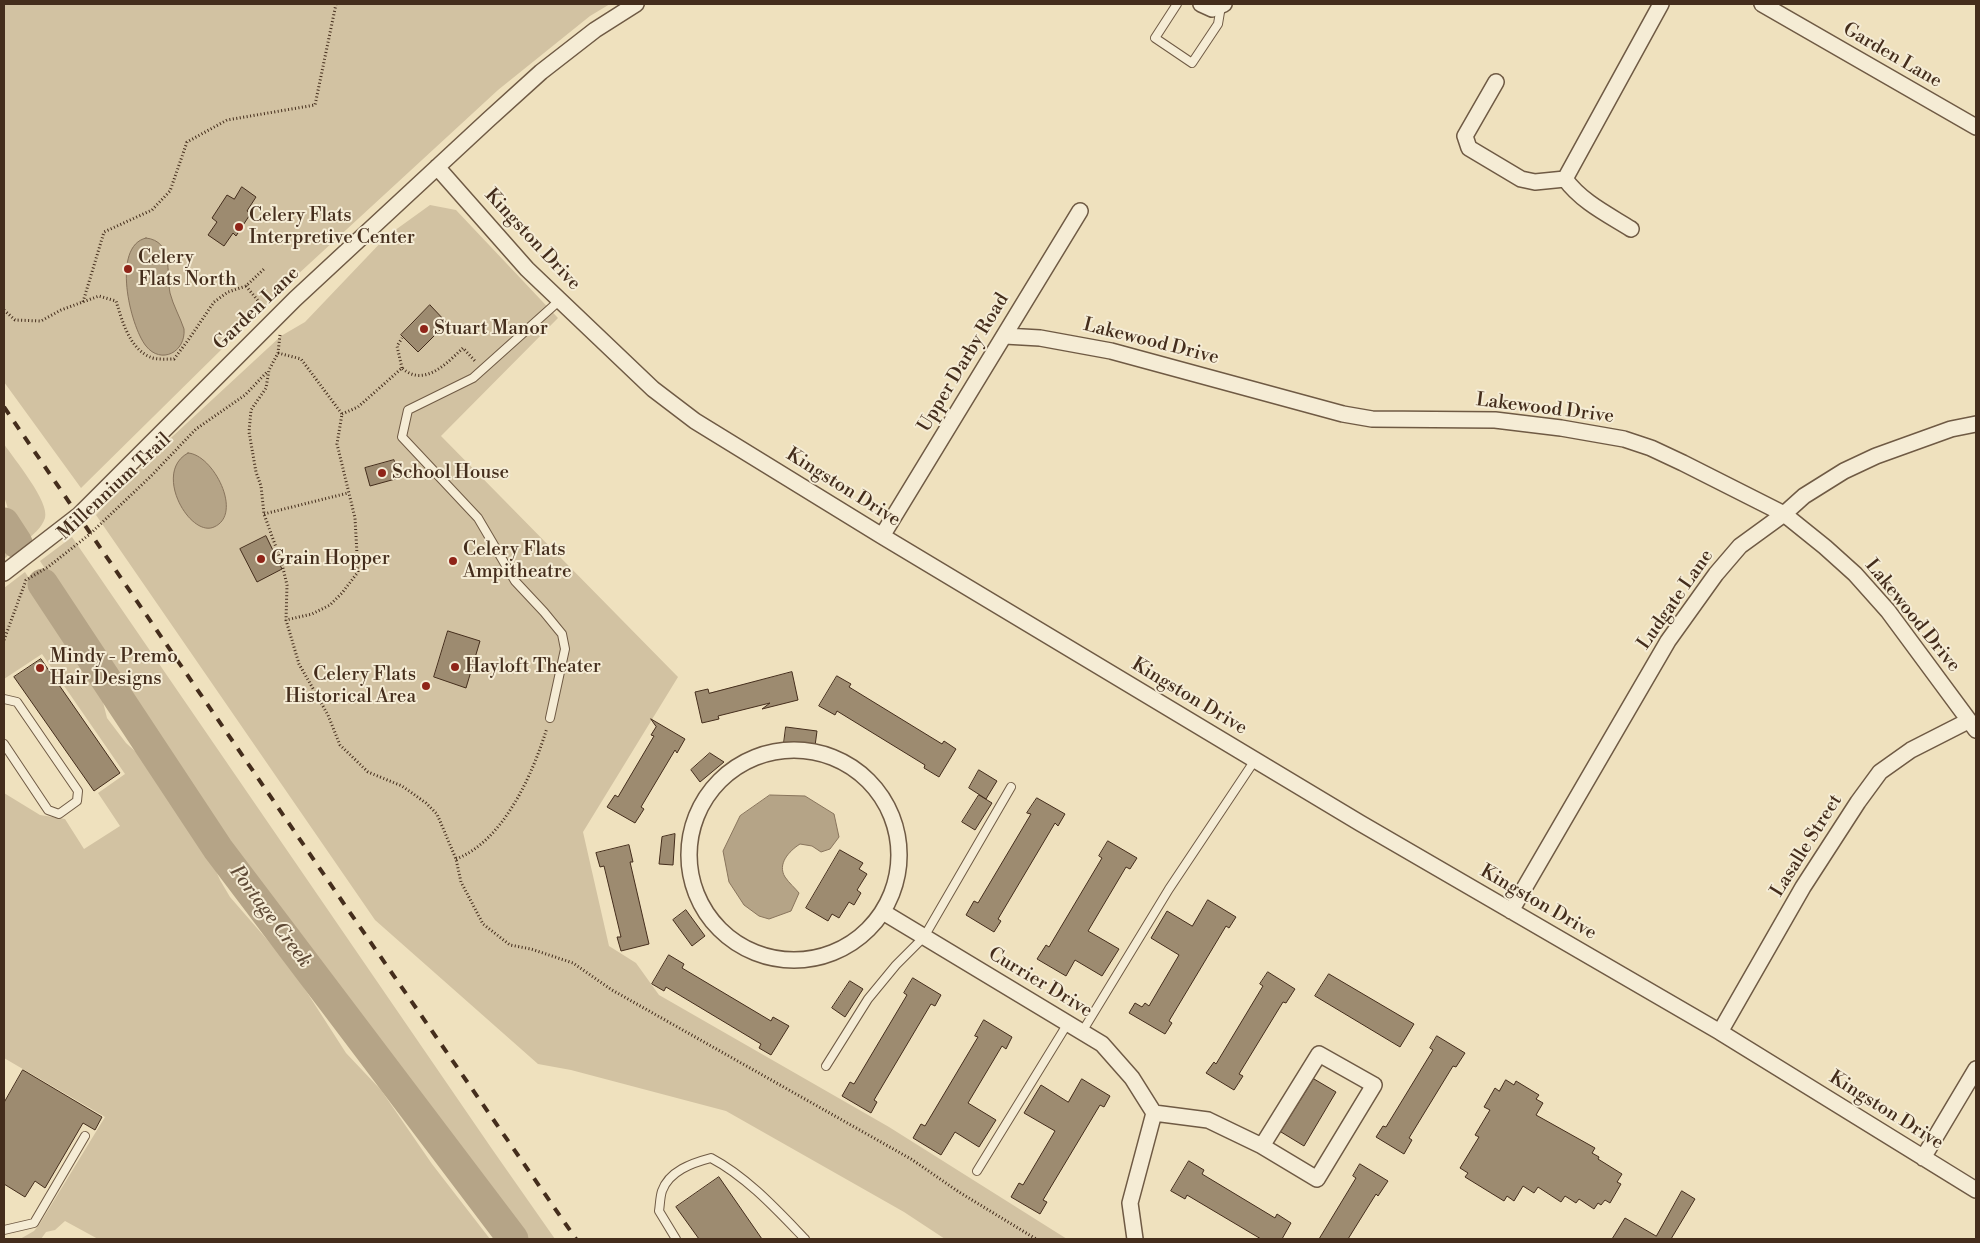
<!DOCTYPE html>
<html>
<head>
<meta charset="utf-8">
<style>
	body { margin:0 }
	#map { position:relative; width:1980px; height:1243px; overflow:hidden; background:#efe1be; font-family:"Libre Bodoni",serif }
	canvas { display:block }
	.frame { position:absolute; inset:0; border:5px solid #442d1c; pointer-events:none }
</style>
</head>
<body>
<div id="map">
<canvas width="1980" height="1243"></canvas>
<div class="frame"></div>
</div>
<script>
const g = document.querySelector('canvas').getContext('2d');
g.lineJoin = 'round';
function paint(path, color) { g.fillStyle = color; g.fill(path, 'evenodd'); }
function strokePath(path, color, width, dash) { g.strokeStyle = color; g.lineWidth = width; g.lineCap = dash ? 'butt' : 'round'; g.setLineDash(dash || []); g.stroke(path); }
function drawText(font, color, halo, rows, align = 'center') {
  g.font = font + ' "Libre Bodoni",serif'; g.lineWidth = 4; g.setLineDash([]); g.textBaseline = 'middle'; g.strokeStyle = halo; g.fillStyle = color; for (const [text, x, y, turn = 0] of rows) {
    g.save(); g.translate(x, y); g.rotate((+turn || 0) * Math.PI / 180); g.textAlign = isNaN(turn) ? turn : align; if (halo) g.strokeText(text, 0, 0); g.fillText(text, 0, 0); g.restore();
  }
}
paint(new Path2D(`
	M4,4H610L590,16L498,90L296,276L81,488L4,382Z
	M430,205L456,210L558,318L441,436L678,677L583,832L609,946L636,963L659,995L889,1127L1067,1239H945L904,1212L726,1111L571,1070L538,1064L375,920L96,515L160,448L281,336L305,322L387,236Z
	M4,444C14,459 50,502 45,518C42,528 32,535 25,542L12,522L4,496Z
	M4,534L14,550L4,559Z
	M72,537L492,1149L555,1239H523L254,885L40,561Z
	M25,572L92,675L101,694L107,718L126,743L158,772L168,786L208,853L220,880L230,897L290,966L346,1053L381,1090L432,1164L490,1239H98L65,1221L55,1230L46,1232L41,1239H20L34,1231L39,1225L105,1117L4,1058V793L40,815L65,819L84,849L120,826L98,793L125,774L42,654L4,679V588Z`), '#d2c2a2');
const water = new Path2D(`
	M146,238C174,241 166,273 170,293C173,305 180,317 184,329C186,352 161,365 146,346C130,326 111,246 146,238Z
	M188,453C213,454 244,514 214,527C190,538 152,472 188,453Z
	M770,795L805,796L834,814L839,837L830,849L821,852L812,846L800,844C789,851 777,864 785,877C789,883 795,888 799,893L791,911L769,919L759,916L744,905L729,882L723,851L740,816Z`);
paint(water, '#b5a487');
strokePath(water, '#88745c', 1);
strokePath(new Path2D(`
	M4,523L17,543
	M43,584L218,849L513,1239`), '#b5a487', 31);
const building = new Path2D(`
	M242,187L256,197L247,211L251,213L236,236L233,233L224,246L208,235L217,222L212,218L227,195L234,199Z
	M430,305L447,323L418,352L401,335Z
	M394,460L399,478L370,486L365,468Z
	M266,536L282,569L257,582L240,549Z
	M448,631L480,641L466,688L434,677Z
	M41,659L120,773L94,791L14,677Z
	M792,672L798,700L762,709L770,703L718,716L719,719L702,723L695,692L708,689L709,693Z
	M837,676L851,684L849,687L942,744L944,741L956,749L939,777L924,768L925,765L837,711L835,715L819,706Z
	M651,719L685,739L677,753L675,750L641,807L644,809L635,823L607,807L615,795L618,797L654,736L651,735L656,727Z
	M786,727L817,731L815,746L784,743Z
	M710,753L724,762L700,782L691,770Z
	M979,770L997,781L986,799L969,788Z
	M979,795L992,803L975,830L962,822Z
	M1037,798L1065,814L1058,826L1055,823L998,919L1001,921L994,932L966,915L974,901L978,903L1031,814L1027,813Z
	M675,834L673,865L659,864L662,837Z
	M1108,841L1137,858L1130,869L1126,867L1088,931L1119,949L1102,976L1075,960L1066,976L1037,959L1046,945L1049,947L1102,858L1099,856Z
	M629,845L633,862H630L649,944L621,951L617,937H621L604,866L600,867L596,853Z
	M840,850L863,863L859,869L867,874L857,890L861,893L854,905L849,902L839,918L832,914L828,921L806,908Z
	M1208,900L1236,917L1229,928L1226,926L1169,1021L1172,1023L1165,1034L1129,1013L1135,1003L1142,1007L1145,1003L1149,1006L1179,955L1151,938L1167,911L1192,926Z
	M686,910L705,936L692,946L673,920Z
	M669,955L684,964L682,968L771,1021L773,1017L789,1026L771,1055L759,1048L761,1044L666,987L664,991L652,984Z
	M1268,972L1295,989L1286,1003L1283,1002L1239,1074L1243,1076L1234,1090L1206,1073L1214,1062L1216,1064L1263,986L1260,984Z
	M1329,974L1414,1024L1400,1047L1315,996Z
	M913,978L941,995L935,1006L931,1004L874,1100L877,1102L871,1113L842,1096L850,1082L854,1084L907,995L904,993Z
	M850,981L863,989L845,1017L832,1008Z
	M984,1020L1012,1037L1006,1049L1002,1046L968,1103L996,1120L979,1147L955,1132L941,1155L913,1138L921,1124L925,1126L978,1037L975,1036Z
	M1437,1036L1465,1053L1456,1067L1453,1066L1409,1138L1412,1140L1404,1154L1376,1137L1383,1126L1386,1127L1433,1050L1430,1048Z
	M23,1070L102,1117L95,1130L83,1123L45,1188L35,1181L25,1197L4,1184V1103Z
	M1082,1079L1110,1096L1104,1107L1100,1105L1043,1200L1047,1202L1040,1214L1011,1197L1019,1183L1023,1185L1055,1131L1024,1113L1041,1085L1068,1102Z
	M1314,1079L1336,1092L1304,1146L1281,1132Z
	M1506,1080L1514,1085L1516,1081L1539,1095L1536,1099L1543,1103L1536,1115L1595,1148L1592,1153L1599,1157L1598,1159L1622,1174L1617,1182L1621,1184L1610,1203L1605,1200L1601,1205L1598,1203L1594,1209L1579,1199L1576,1203L1565,1196L1561,1202L1538,1187L1534,1193L1523,1186L1514,1201L1507,1196L1504,1201L1465,1177L1468,1173L1460,1168L1479,1137L1475,1135L1490,1110L1484,1107L1495,1088L1499,1091Z
	M1189,1161L1204,1170L1202,1174L1275,1218L1277,1214L1291,1223L1282,1239H1261L1187,1195L1185,1199L1171,1191Z
	M1360,1164L1388,1181L1378,1196L1376,1194L1348,1239H1319L1356,1178L1353,1176Z
	M719,1177L762,1239H699L676,1207Z
	M1682,1191L1695,1199L1671,1239H1612L1625,1218L1656,1236Z`);
paint(building, '#9d8b70');
strokePath(building, '#442d1c', 1);
const lane = new Path2D(`
	M1177,4L1155,38L1192,63L1218,24L1221,6
	M4,699L17,702L78,791L77,801L59,814L48,810L4,744
	M550,718L565,649L562,634L544,612L515,581L478,518L402,437L408,410L473,378L560,300
	M1082,1032L1169,889L1255,760
	M826,1066L868,999L896,965L924,937L1011,787
	M977,1171L1068,1023
	M4,1230L34,1223L85,1136
	M676,1239L659,1211C660,1205 660,1197 662,1191C669,1171 692,1163 711,1158C747,1177 777,1210 805,1239`);
const street = new Path2D(`
	M1201,4L1212,9L1224,4
	M1762,4L1976,127
	M1496,82L1465,136L1469,148L1521,179L1535,182L1565,179L1661,4
	M437,167L527,269L653,389L695,421L882,536L1360,823L1720,1032L1976,1190
	M1565,179C1582,202 1607,214 1631,229
	M1005,336L1040,338L1111,351L1343,414L1372,419L1495,420L1561,428L1624,439L1651,448L1683,463L1784,514L1825,547L1855,574L1888,611L1976,730
	M882,536L1080,211
	M4,573L79,515L295,299L488,120L541,72L595,30L636,4
	M689 855a105 105 0 1 1 210 0a105 105 0 1 1-210 0Z
	M1511,911L1668,641L1716,574L1740,546L1784,514L1804,496L1844,471L1876,456L1951,429L1976,424
	M883,912L1102,1044L1132,1078L1154,1113L1130,1203L1135,1239
	M1720,1032L1803,887L1858,802L1880,772L1911,750L1968,721
	M1154,1113L1208,1120L1262,1146L1317,1179L1374,1085L1319,1054L1262,1146
	M1923,1158L1976,1069`);
strokePath(lane, '#6f5a44', 10);
strokePath(street, '#6f5a44', 18);
strokePath(new Path2D(`
	M246,286L264,308
	M83,302L104,232L152,210L170,191L187,142L227,120L315,105L336,4
	M4,310L15,320L41,321L61,310L99,296L116,301C122,320 129,348 150,357C156,360 167,359 174,359L189,339L214,302L228,292L246,286L265,268
	M280,335L278,353L269,370L266,388L251,410L249,432L256,472L261,486L264,514L282,564L287,585L286,620L299,664L328,715L340,745L368,772L402,786L426,803L437,814L456,859L461,882L483,924L510,945L531,949L573,963L612,990L911,1159L959,1192L1036,1239
	M278,353L301,359L342,414L337,444L355,518L358,572L342,593L330,605L312,614L286,620
	M402,368L397,346L402,338
	M342,414L358,407L402,368C424,388 447,363 463,348L475,361
	M264,514L348,493
	M4,640L26,580L48,567L90,534L151,476L196,429L245,395L268,371
	M456,859C504,841 533,773 547,728`), '#442d1c', 3, [1, 2.5]);
strokePath(lane, '#f5ecd5', 8);
strokePath(street, '#f5ecd5', 15);
strokePath(new Path2D(`
	M4,407L342,901L576,1239`), '#442d1c', 4, [9, 9]);
for (const [x, y, r, color] of [
	[239,227,5,"#8f2418"],
	[128,269,5,"#8f2418"],
	[424,329,5,"#8f2418"],
	[382,473,5,"#8f2418"],
	[261,559,5,"#8f2418"],
	[453,561,5,"#8f2418"],
	[455,667,5,"#8f2418"],
	[40,668,5,"#8f2418"],
	[426,686,5,"#8f2418"]
]) { const dot = new Path2D(); dot.arc(x, y, r, 0, 2 * Math.PI); g.fillStyle = color; g.fill(dot); strokePath(dot, '#f5ecd5', 2); }
drawText('19px', '#442d1c', '#f5ecd5', [
	["Garden Lane",1892,56,30],
	["Kingston Drive",532,240,47],
	["Garden Lane",257,309,-44],
	["Lakewood Drive",1151,342,14],
	["Upper Darby Road",964,363,-59],
	["Lakewood Drive",1545,409,7],
	["Millennium Trail",115,487,-43],
	["Kingston Drive",843,488,32],
	["Ludgate Lane",1676,600,-55],
	["Lakewood Drive",1912,616,51],
	["Kingston Drive",1189,697,31],
	["Lasalle Street",1807,846,-58],
	["Kingston Drive",1538,903,30],
	["Currier Drive",1040,983,31],
	["Kingston Drive",1886,1111,32]
]);
drawText('19px', '#442d1c', '#f5ecd5', [
	["Celery Flats",249,216],
	["Interpretive Center",249,238],
	["Celery",138,258],
	["Flats North",138,280],
	["Stuart Manor",434,329],
	["School House",392,473],
	["Celery Flats",463,550],
	["Ampitheatre",463,572],
	["Grain Hopper",271,559],
	["Mindy - Premo",50,657],
	["Hair Designs",50,679],
	["Hayloft Theater",465,667],
	["Celery Flats",416,675,"right"],
	["Historical Area",416,697,"right"]
], 'left');
drawText('italic 20px', '#604b37', '#f5ecd5', [
	["Portage Creek",270,917,53]
]);
</script>
</body>
</html>
